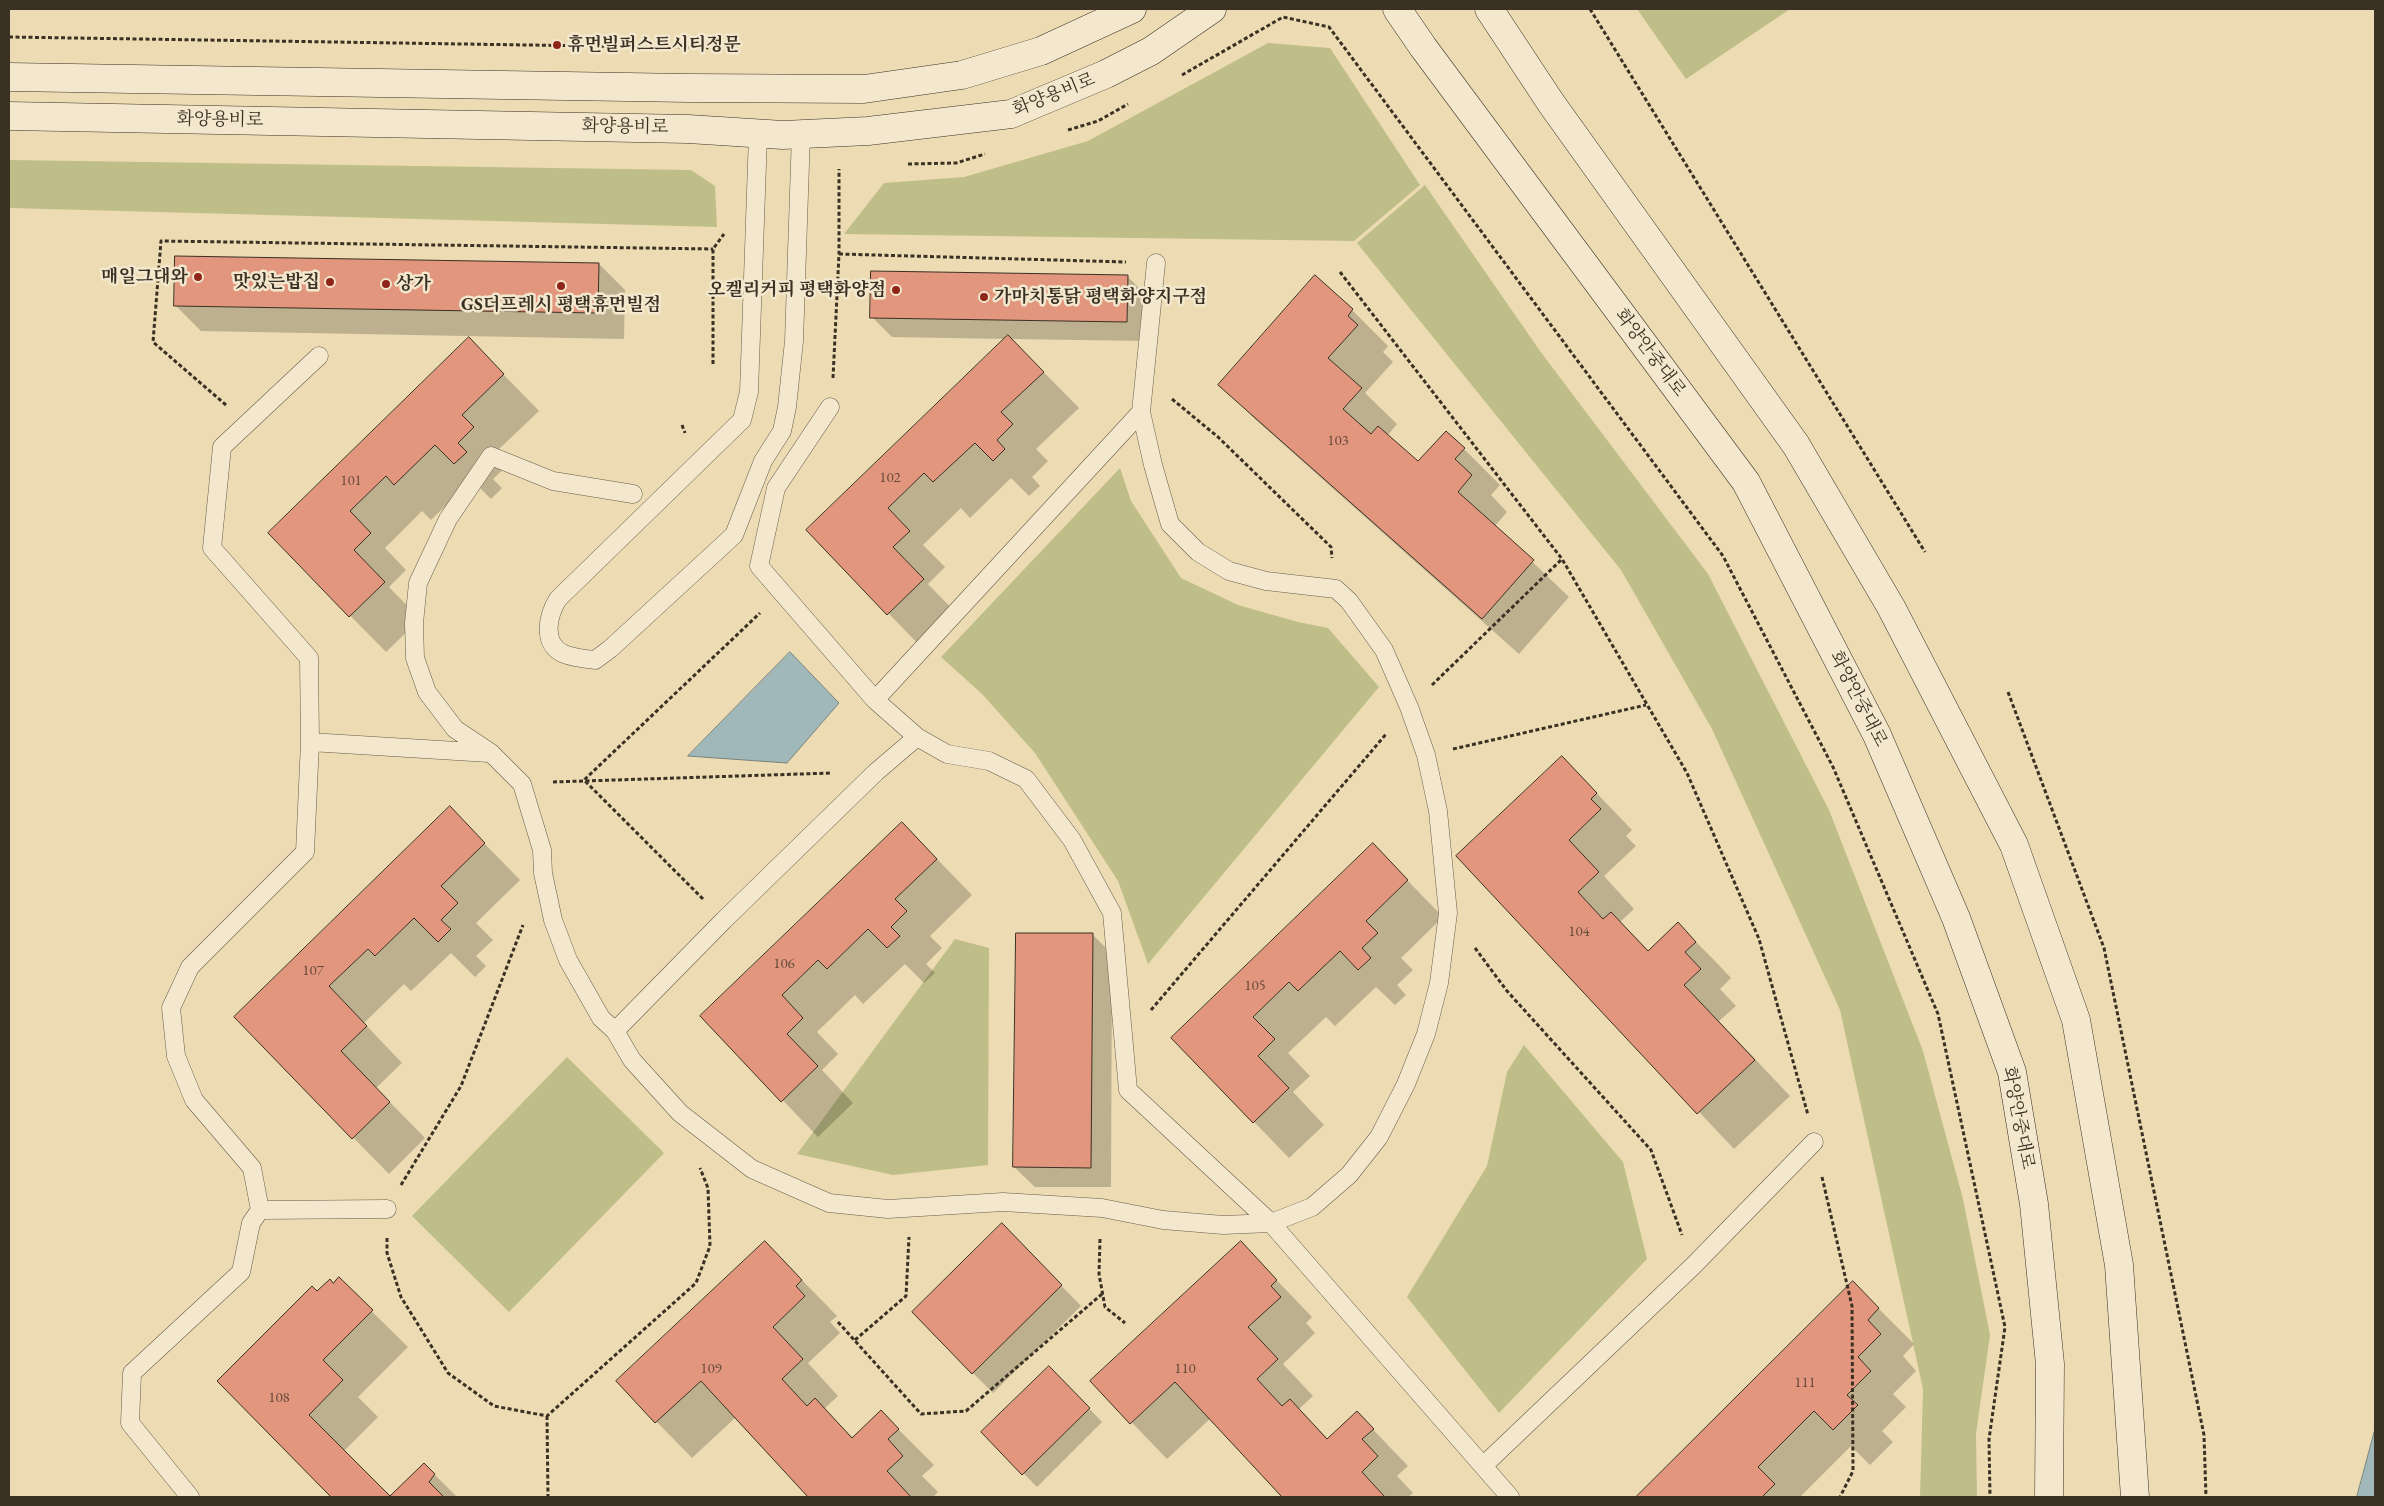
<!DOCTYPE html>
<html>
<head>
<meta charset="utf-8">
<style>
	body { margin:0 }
	#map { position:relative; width:2384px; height:1506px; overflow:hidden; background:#eddcb3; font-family:"EB Garamond",serif }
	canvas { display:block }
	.frame { position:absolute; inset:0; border:10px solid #3a3023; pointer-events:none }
</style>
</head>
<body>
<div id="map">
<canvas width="2384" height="1506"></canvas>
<div class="frame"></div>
</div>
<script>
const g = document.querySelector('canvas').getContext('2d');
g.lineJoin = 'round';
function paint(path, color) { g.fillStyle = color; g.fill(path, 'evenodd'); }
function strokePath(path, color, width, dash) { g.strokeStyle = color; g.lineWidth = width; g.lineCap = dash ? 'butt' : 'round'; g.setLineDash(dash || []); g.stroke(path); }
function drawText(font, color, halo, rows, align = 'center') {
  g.font = font + ' "EB Garamond","Noto Serif KR",serif'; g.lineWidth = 5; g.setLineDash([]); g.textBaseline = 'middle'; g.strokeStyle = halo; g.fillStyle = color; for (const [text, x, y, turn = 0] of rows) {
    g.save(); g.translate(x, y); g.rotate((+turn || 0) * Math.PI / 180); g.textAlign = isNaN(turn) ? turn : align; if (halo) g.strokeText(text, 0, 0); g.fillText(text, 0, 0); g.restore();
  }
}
paint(new Path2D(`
	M1637,9H1790L1686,79Z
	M1268,43L1330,48L1420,185L1354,241L844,234L884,183L964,177L1088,141Z
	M9,160L691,170L715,186L717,227L9,208Z
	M1425,185L1540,351L1708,574L1829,810L1923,1051L1963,1199L1990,1335L1976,1434L1977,1497H1920L1923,1389L1840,1010L1712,729L1621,570L1357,243Z
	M1120,468L1131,501L1181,578L1238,605L1298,622L1328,628L1379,687L1148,964L1118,881L1035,753L982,694L941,657Z
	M955,939L989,948L988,1165L893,1175L797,1154Z
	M1524,1045L1623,1162L1647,1259L1499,1413L1407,1297L1487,1166L1507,1072Z
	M567,1057L664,1153L509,1312L412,1216Z`), '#bfbe88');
const water = new Path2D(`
	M790,652L839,703L787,763L688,756Z
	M2375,1429V1497H2357Z`);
paint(water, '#a0b8b9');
strokePath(water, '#77827d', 1);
paint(new Path2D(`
	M599,264L625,290L624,339L201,331L175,305Z
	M1128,277L1148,297L1147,341L1011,339L1079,408L1036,449L1048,461L1032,477L1040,486L1029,496L1011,478L970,518L961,508L923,545L945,567L928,584L959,616L924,650L808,530L1005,339L892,337L872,317Z
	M1352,310L1388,346L1383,352L1393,362L1365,393L1397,424L1387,436L1418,463L1464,449L1500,485L1491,495L1507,512L1495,526L1569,597L1519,654L1256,420L1220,385Z
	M469,339L539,411L497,451L509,464L493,479L502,488L491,499L472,480L431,520L422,511L385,548L406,570L389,587L420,619L386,652L269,533Z
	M1562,757L1632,830L1626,836L1636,846L1604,876L1634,909L1620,922L1649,951L1678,924L1714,960L1731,978L1720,989L1736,1006L1719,1021L1790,1096L1734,1149L1458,856Z
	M450,808L520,880L476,923L493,940L476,956L486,966L475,977L451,953L411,991L404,984L364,1023L402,1063L376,1088L425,1138L389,1174L235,1017Z
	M902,823L972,895L930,936L942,948L926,964L935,973L924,983L905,964L863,1004L855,995L817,1032L838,1054L822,1070L853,1103L818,1137L702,1016Z
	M1373,845L1443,917L1401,958L1413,970L1397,985L1406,995L1395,1005L1376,987L1335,1026L1326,1017L1288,1053L1310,1076L1293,1092L1324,1125L1289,1158L1173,1038Z
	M1092,934L1112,954L1111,1187H1035L1014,1167Z
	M765,1242L837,1316L830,1322L840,1333L808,1363L838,1396L824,1409L854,1439L881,1412L934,1465L922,1476L938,1492L933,1497H810L736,1417L692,1458L617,1381Z
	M1241,1243L1312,1317L1306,1323L1315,1333L1283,1364L1313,1396L1299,1409L1328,1439L1357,1413L1408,1466L1397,1476L1413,1493L1408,1497H1284L1211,1418L1167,1459L1092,1381Z
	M1022,1245L1081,1306L993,1393L973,1373Z
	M339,1279L408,1347L358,1397L378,1417L344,1451L389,1497H333L218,1381L318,1293Z
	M1853,1283L1914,1344L1903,1356L1916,1371L1893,1394L1906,1407L1882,1431L1893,1442L1870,1465L1851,1446L1800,1497H1637Z
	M1063,1381L1102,1422L1037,1487L983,1432Z
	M424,1464L457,1497H390Z`), '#0003');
const building = new Path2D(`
	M175,256L599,263L598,313L174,306Z
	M871,271L1128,275L1127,322L870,318Z
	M1315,275L1353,309L1348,316L1358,325L1328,358L1362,388L1343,409L1371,434L1378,426L1418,461L1446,431L1465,448L1455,459L1472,475L1458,492L1534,560L1482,619L1218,385Z
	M1008,335L1044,372L1001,412L1013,424L997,440L1005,449L993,461L975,443L933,482L924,473L888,508L910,531L893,547L924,579L887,615L806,530Z
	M469,337L504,374L462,415L474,427L458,443L467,452L454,464L435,445L394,485L386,476L350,511L371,533L354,550L385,582L349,617L268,533Z
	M1562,756L1597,793L1591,799L1601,809L1569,840L1599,872L1578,892L1603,919L1611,912L1648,951L1678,922L1696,942L1685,952L1701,969L1684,985L1755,1060L1697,1114L1456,856Z
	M450,806L485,843L441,886L458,903L441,920L451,929L438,942L414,918L375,956L368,949L329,986L367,1026L341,1051L390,1102L352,1139L234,1017Z
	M902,822L937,859L895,899L907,911L891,927L900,936L887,948L868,929L827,969L818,960L782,995L803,1018L787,1034L818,1066L781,1102L700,1016Z
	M1373,843L1408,880L1366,921L1378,933L1362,948L1371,958L1358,970L1340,951L1298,991L1289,982L1253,1017L1275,1039L1258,1056L1289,1088L1253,1123L1171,1038Z
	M1016,933H1093L1091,1168L1013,1167Z
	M1002,1223L1062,1285L972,1374L912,1312Z
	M765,1241L802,1280L796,1286L805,1296L773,1327L803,1359L782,1379L807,1406L815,1398L852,1438L881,1410L899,1429L888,1439L903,1456L887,1471L911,1497H808L701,1381L655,1423L616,1381Z
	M1241,1241L1277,1280L1271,1286L1281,1297L1248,1327L1278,1359L1257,1379L1282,1406L1290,1399L1327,1439L1357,1411L1374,1429L1362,1439L1378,1456L1362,1472L1385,1497H1282L1175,1382L1130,1424L1090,1381Z
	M339,1277L373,1310L323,1360L343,1380L309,1415L390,1496L424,1463L435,1474L429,1482L444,1497H331L217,1381L312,1286L317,1291L330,1279L333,1283Z
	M1853,1281L1879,1308L1868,1320L1881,1334L1858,1357L1871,1371L1847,1395L1858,1405L1833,1430L1814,1411L1758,1467L1775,1484L1762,1497H1636Z
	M1049,1366L1090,1408L1022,1475L981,1432Z`);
paint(building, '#e1967d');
strokePath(building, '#3a3023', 1);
const lane = new Path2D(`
	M758,135L749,392L742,420L558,599C548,615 541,644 564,654C574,658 585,659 595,660L610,649L734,535L763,461L782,431L787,407L794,341L801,134
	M830,407L776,488L759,566L875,700L917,737L947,754L989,761L1026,779L1072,840L1112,913L1128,1090L1271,1223L1510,1497
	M633,494L553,481L491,456L448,519L418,583L414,623L415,658L427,692L455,729L491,753L522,784L542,850L543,873L553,920L568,960L601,1018L615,1031L632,1060L680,1113L752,1169L829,1203L888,1209L1003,1202L1102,1208L1163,1220L1223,1225L1271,1223L1312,1207L1349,1175L1379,1137L1406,1084L1426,1034L1439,983L1448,913L1438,811L1426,755L1409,707L1384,650L1349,601L1336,589L1266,581L1229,571L1198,552L1170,524L1153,465L1141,412L1156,263
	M875,700L1141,412
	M310,742L489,753
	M615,1031L724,920L876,772L917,737
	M260,1210L387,1209
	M1483,1466L1693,1266L1814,1142
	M190,1497L130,1423L132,1373L241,1272L251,1223L260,1210L252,1168L194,1100L176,1056L171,1008L190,967L305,852L310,742L309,658L212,548L222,447L319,356`);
const secondary = new Path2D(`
	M1397,9L1423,47L1746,482L1877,735L1956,918L2012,1072L2034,1204L2050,1364L2049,1497
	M1489,9L1551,103L1796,445L1891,607L2014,845L2076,1020L2119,1265L2135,1497
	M9,77L689,88L864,89L962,75L1041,51L1132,9
	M9,116L688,129L783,135L868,131L1011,114L1106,74L1151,51L1212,9`);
strokePath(lane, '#675b47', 19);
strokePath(secondary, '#3a3023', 29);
strokePath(new Path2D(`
	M1590,9L1925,552
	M9,37L722,48
	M1182,75L1283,17L1329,27L1723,556L1833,767L1938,1014L2005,1327L1989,1439L1990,1497
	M1068,130L1098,121L1128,104
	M908,164L956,163L985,154
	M839,254L1126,262
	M1340,272L1562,559L1687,773L1759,939L1808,1115
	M713,364V249L724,234
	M833,378L839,254V169
	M1172,399L1218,437L1331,547L1332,558
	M226,405L153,342L161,241L713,249
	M682,425L685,433
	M1432,685L1562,559
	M2008,692L2104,948L2204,1435L2206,1497
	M1453,749L1646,705
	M553,782L831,773
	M703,899L584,780L760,613
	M1475,948L1507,991L1651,1150L1682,1235
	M1151,1010L1387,733
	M1822,1177L1852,1306L1853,1471L1840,1497
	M401,1185L461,1086L523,925
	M387,1238V1253L401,1297L448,1373L494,1406L547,1416L696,1283L710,1246L708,1188L700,1168
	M1100,1239L1099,1274L1105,1307L1125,1323
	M838,1322L921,1414L966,1411L1102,1294
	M855,1340L906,1296L909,1237
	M547,1416L548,1497`), '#3a3023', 3, [4, 2.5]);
strokePath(lane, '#f3e8ce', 18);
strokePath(secondary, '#f3e8ce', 28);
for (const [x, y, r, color] of [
	[557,45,5,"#8f2418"],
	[198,277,5,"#8f2418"],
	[330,282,5,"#8f2418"],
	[386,284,5,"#8f2418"],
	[561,286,5,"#8f2418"],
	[896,290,5,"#8f2418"],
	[984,297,5,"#8f2418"]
]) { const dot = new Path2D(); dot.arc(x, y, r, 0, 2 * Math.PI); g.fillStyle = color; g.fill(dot); strokePath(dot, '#f3e8ce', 2); }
drawText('15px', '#644a3a', null, [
	["103",1338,441],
	["102",890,478],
	["101",351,481],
	["104",1579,932],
	["106",784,964],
	["107",313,971],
	["105",1255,986],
	["109",711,1369],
	["110",1185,1369],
	["111",1805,1383],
	["108",279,1398]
]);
drawText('bold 18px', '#3a3023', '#f3e8ce', [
	["휴먼빌퍼스트시티정문",567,45],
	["매일그대와",188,277,"right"],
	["맛있는밥집",320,282,"right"],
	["상가",396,284],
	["오켈리커피 평택화양점",886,290,"right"],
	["가마치통닭 평택화양지구점",994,297],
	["GS더프레시 평택휴먼빌점",561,305,"center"]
], 'left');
drawText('18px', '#3a3023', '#f3e8ce', [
	["화양용비로",1054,95,-22],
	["화양용비로",220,120,1],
	["화양용비로",625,127,1],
	["화양안중대로",1650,353,53],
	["화양안중대로",1858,699,63],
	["화양안중대로",2018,1118,79]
]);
</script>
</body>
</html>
